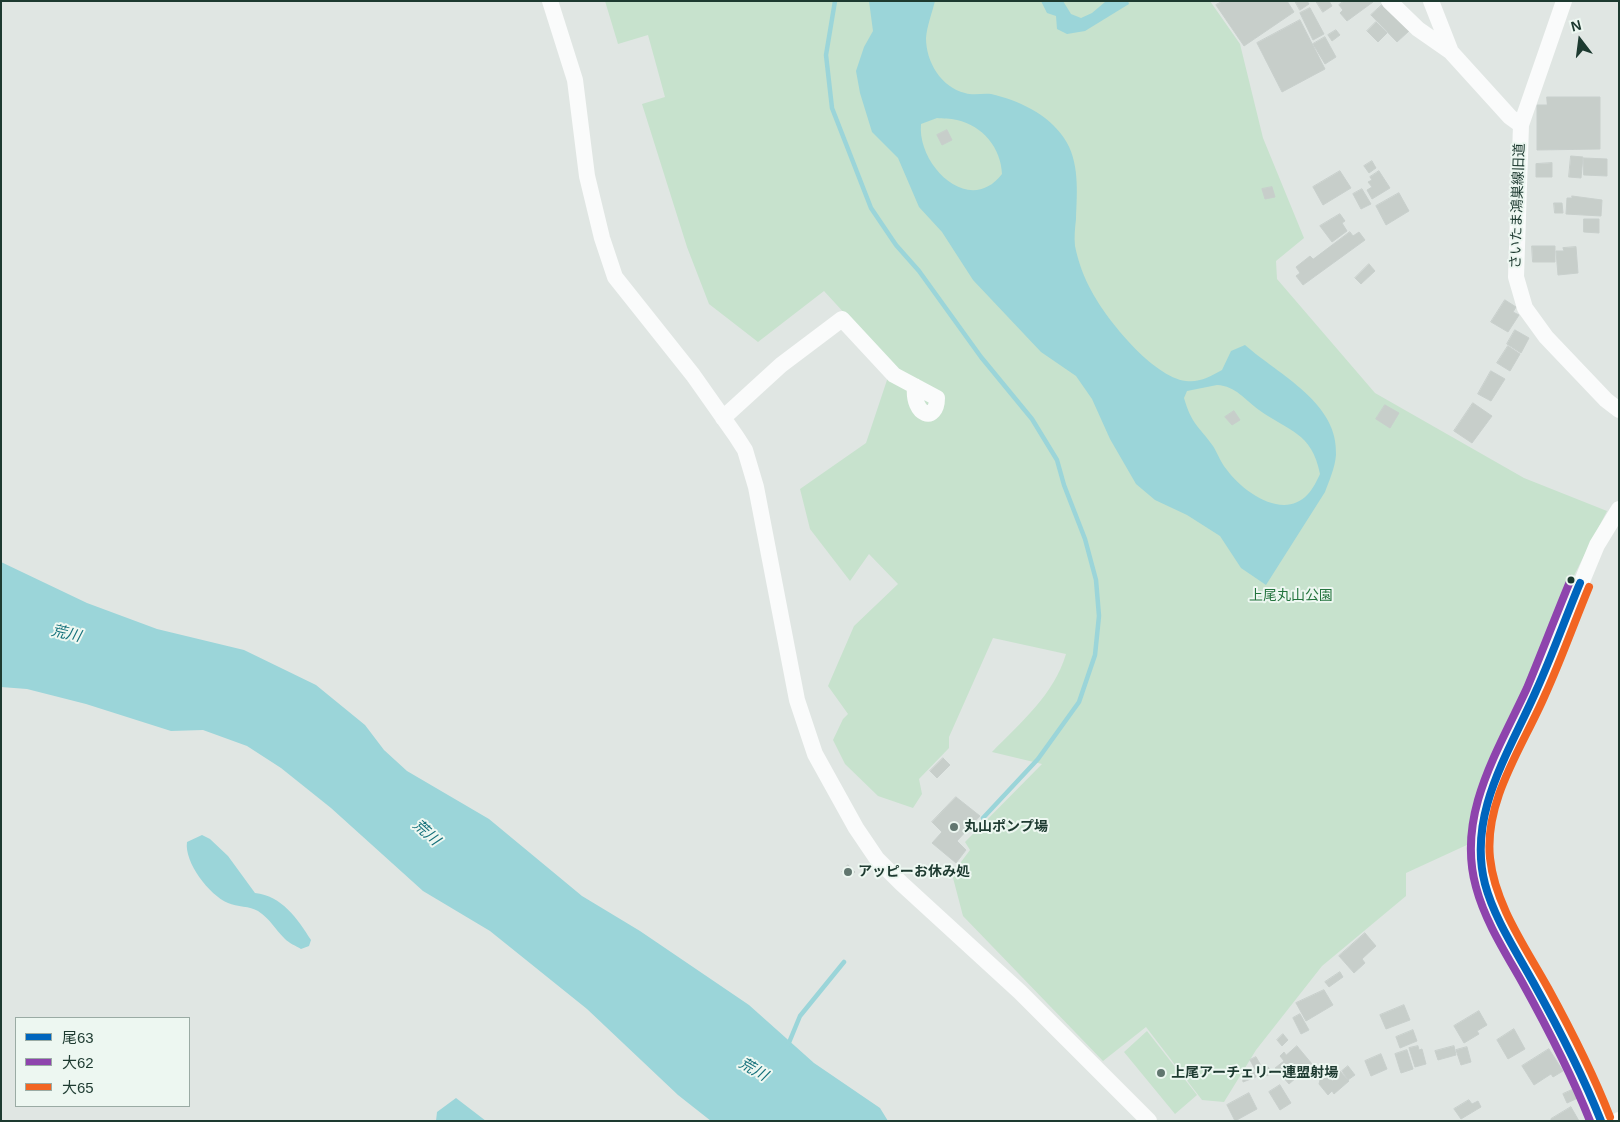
<!DOCTYPE html>
<html>
<head>
<meta charset="utf-8">
<style>
	body { margin:0 }
	#map { position:relative; width:1620px; height:1122px; overflow:hidden; background:#e0e6e3; font-family:Arial,"Noto Sans JP",sans-serif }
	canvas { display:block }
	.frame { position:absolute; inset:0; border:2px solid #1d3a30; pointer-events:none }
	.legend { position:absolute; left:15px; top:1017px; width:175px; height:90px; box-sizing:border-box; background:#edf7f1; border:1px solid #9aaba4; margin:0; padding:6px 9px; list-style:none; font-size:15px; color:#1d3a30 }
	.legend li { display:flex; align-items:center; gap:10px; height:25px }
	.legend b { width:25px; border:1px solid #9aaba4 }
	.north { position:absolute; left:1555px; top:15px; width:50px; height:50px; -webkit-text-stroke:4px #edf7f1; paint-order:stroke; rotate:345deg; font-size:14px; font-weight:700; line-height:20px; text-align:center; color:#1d3a30 }
	.north::after { content:''; display:block; margin:auto; width:18px; height:22px; background:#1d3a30; clip-path:polygon(50% 0,100% 100%,50% 72%,0 100%) }
</style>
</head>
<body>
<div id="map">
<canvas width="1620" height="1122"></canvas>
<div class="frame"></div>
<ul class="legend">
<li><b style="height:6px;background:#0065bd"></b>尾63</li>
<li><b style="height:6px;background:#8e44ad"></b>大62</li>
<li><b style="height:6px;background:#f26522"></b>大65</li>
</ul>
<div class="north">N</div>
</div>
<script>
const g = document.querySelector('canvas').getContext('2d');
g.lineJoin = 'round';
function paint(path, color) { g.fillStyle = color; g.fill(path, 'evenodd'); }
function strokePath(path, color, width, dash) { g.strokeStyle = color; g.lineWidth = width; g.lineCap = dash ? 'butt' : 'round'; g.setLineDash(dash || []); g.stroke(path); }
function drawText(font, color, halo, rows, align = 'center') {
  g.font = font + ' Arial,"Noto Sans JP",sans-serif'; g.lineWidth = 4; g.setLineDash([]); g.textBaseline = 'middle'; g.strokeStyle = halo; g.fillStyle = color; for (const [text, x, y, turn = 0] of rows) {
    g.save(); g.translate(x, y); g.rotate((+turn || 0) * Math.PI / 180); g.textAlign = isNaN(turn) ? turn : align; if (halo) g.strokeText(text, 0, 0); g.fillText(text, 0, 0); g.restore();
  }
}
paint(new Path2D(`
	M605,1H1210L1240,44L1263,138L1304,238L1276,261L1277,279L1375,393L1524,478L1607,511L1565,593L1513,718L1486,773L1472,814L1469,844L1406,873V896L1322,966L1256,1050L1224,1102L1202,1100L1146,1027L1103,1061L963,916L952,874L970,850L965,842L1042,764L992,752C1020,723 1054,695 1066,654L993,638L949,737V748L919,779L922,794L913,808L878,796L845,764L833,740L843,719L848,714L828,686L854,626L898,584L869,554L850,581L810,529L800,489L866,443L892,365L824,291L758,342L709,304L687,247L642,104L665,97L648,35L618,44Z
	M1147,1031L1197,1095L1175,1114L1124,1052Z`), '#c7e2cd');
paint(new Path2D(`
	M869,1H935C932,13 927,26 926,38C926,62 941,87 965,93C974,96 982,93 991,94C1018,100 1048,114 1064,138C1080,161 1077,193 1076,219C1075,228 1074,237 1075,246C1078,261 1084,278 1092,292C1107,320 1153,377 1186,381C1199,383 1211,376 1222,370L1231,351L1245,345C1279,375 1339,403 1336,455C1335,468 1329,481 1325,492L1266,585L1241,568L1220,536L1187,515L1155,500L1136,484L1110,439L1092,399L1076,376L1041,352L973,280L942,232L919,207L898,158L872,132L860,93L856,71L864,47L873,31ZM937,118C943,119 950,118 957,120C983,126 1001,148 1002,174C969,217 917,165 921,124ZM1217,385C1236,386 1245,400 1259,410C1288,431 1312,432 1320,474C1317,480 1313,489 1308,494C1284,521 1243,492 1227,470C1221,463 1218,454 1213,446C1198,425 1192,425 1184,398L1187,391Z
	M1041,1H1063L1071,14L1081,18L1092,13L1105,2L1128,1L1129,4L1085,31L1067,34L1057,29L1056,16L1047,13Z
	M1,562L87,603L157,629L244,650L316,685L365,725L384,750L407,771L489,819L582,896L640,931L749,1005L814,1063L880,1108L888,1121H711L678,1095L587,1009L490,931L423,891L331,808L281,768L247,746L203,730L171,731L86,704L27,689L1,687Z
	M202,835L210,839L228,856L255,893C282,896 297,918 311,940L309,946L301,949C296,946 289,943 285,939C274,928 272,921 258,911C250,906 237,907 228,903C209,895 184,862 187,842Z
	M456,1098L486,1121H436L437,1112Z`), '#9bd5d9');
strokePath(new Path2D(`
	M835,1L826,55L832,108L871,208L896,245L919,271L981,357L1032,419L1057,460L1064,485L1085,539L1096,580L1099,616L1095,655L1079,702L1038,759L983,818
	M788,1045L800,1016L844,962`), '#9bd5d9', 4.5);
const building = new Path2D(`
	M1223,1H1287L1294,12L1244,46L1216,5Z
	M1295,1H1307L1309,4L1300,10Z
	M1316,1H1329L1332,6L1323,12Z
	M1344,1H1373V2L1347,21L1340,13L1343,10L1339,5Z
	M1383,4L1409,31L1397,42L1371,15Z
	M1310,8L1324,34L1313,40L1300,13Z
	M1300,20L1325,69L1282,92L1257,43Z
	M1376,22L1387,33L1378,42L1367,31Z
	M1336,30L1340,35L1332,41L1328,35Z
	M1325,37L1336,57L1325,64L1313,44Z
	M1547,97H1600V149L1537,150V105H1547Z
	M947,130L952,140L942,145L937,135Z
	M1571,156L1583,157L1581,178L1569,177Z
	M1584,158L1607,159V176L1584,175Z
	M1372,161L1376,168L1369,173L1364,166Z
	M1552,163V177H1536V164Z
	M1340,171L1351,188L1323,205L1313,187Z
	M1379,171L1390,188L1372,199L1367,190L1372,187L1368,182L1372,180L1370,177Z
	M1272,187L1275,197L1265,199L1262,189Z
	M1362,189L1371,204L1361,209L1353,194Z
	M1399,193L1409,211L1386,225L1376,206Z
	M1572,196L1602,200L1601,216L1566,214L1567,198H1572Z
	M1554,203H1562L1563,213H1555Z
	M1340,214L1345,221L1342,223L1347,231L1332,242L1320,226Z
	M1584,219H1599V233L1584,232Z
	M1350,232L1353,236L1359,232L1365,240L1303,285L1296,276L1300,273L1296,267L1310,256L1313,259Z
	M1532,246H1555V262H1533Z
	M1576,247L1578,273L1558,275L1556,251H1564L1563,248Z
	M1369,264L1375,271L1361,284L1355,278Z
	M1505,300L1516,307L1513,312L1519,315L1508,332L1491,322Z
	M1515,330L1529,338L1521,353L1507,344Z
	M1508,346L1520,354L1510,371L1497,363Z
	M1491,371L1505,379L1491,401L1478,394Z
	M1473,403L1492,416L1472,443L1454,431Z
	M1385,405L1399,413L1390,428L1376,419Z
	M1234,411L1240,420L1232,425L1225,417Z
	M943,758L950,765L937,778L930,771Z
	M956,797L980,816L957,841L966,850L956,863L932,843L942,832L932,822Z
	M848,865L855,872L848,878L842,872Z
	M1365,933L1376,946L1362,959L1365,963L1354,973L1339,956Z
	M1340,972L1343,977L1329,987L1325,982Z
	M1324,990L1333,1005L1306,1021L1296,1003Z
	M1404,1005L1410,1020L1386,1029L1380,1015Z
	M1479,1011L1487,1025L1477,1031L1479,1034L1464,1043L1454,1026Z
	M1300,1014L1309,1030L1301,1034L1293,1018Z
	M1514,1029L1525,1049L1508,1059L1497,1040Z
	M1413,1030L1417,1041L1400,1048L1396,1037Z
	M1283,1034L1288,1040L1282,1046L1277,1040Z
	M1297,1046L1312,1064L1289,1084L1275,1068L1284,1061L1280,1056L1284,1052L1286,1055Z
	M1418,1046L1419,1050L1422,1049L1426,1064L1415,1067L1409,1048Z
	M1454,1046L1456,1055L1438,1060L1435,1051Z
	M1467,1047L1471,1062L1461,1065L1456,1050Z
	M1549,1049L1563,1071L1553,1077L1551,1074L1534,1085L1522,1066Z
	M1407,1050L1413,1069L1401,1073L1395,1054Z
	M1381,1054L1387,1069L1371,1076L1365,1061Z
	M1256,1057L1263,1069L1257,1073L1250,1060Z
	M1348,1066L1355,1075L1348,1080L1342,1071Z
	M1268,1067L1272,1072L1267,1076L1263,1072Z
	M1334,1068L1337,1071L1339,1070L1349,1081L1334,1094L1332,1091L1328,1095L1319,1084L1320,1080Z
	M1253,1069L1256,1077L1243,1082L1242,1073Z
	M1280,1085L1291,1103L1280,1110L1269,1092Z
	M1574,1089L1578,1098L1567,1103L1563,1094Z
	M1249,1093L1257,1109L1235,1121L1227,1105Z
	M1469,1100L1472,1104L1478,1101L1481,1107L1461,1119L1454,1109Z
	M1571,1107L1579,1121H1551V1119Z`);
paint(building, '#c7ceca');
strokePath(building, '#c8cfcc', 1);
strokePath(new Path2D(`
	M550,1L575,80L587,176L602,238L615,277L693,375L736,436L745,450L756,487L797,700L815,754L856,828L877,859L901,883L1020,992L1149,1121
	M1389,1L1418,29L1451,52L1510,117L1521,125
	M1431,1L1451,52
	M1564,1L1521,125L1516,277L1525,308L1546,337L1606,400L1619,410
	M723,418L781,365L842,319L894,375L937,398C937,423 912,417 915,386
	M1601,1121L1576,1064L1496,914L1484,882L1480,853L1482,816L1496,775L1536,692L1597,545L1619,509
	M1618,1121L1619,1120`), '#fafbfb', 16);
strokePath(new Path2D(`
	M1580,583C1565,619 1552,656 1536,691C1509,753 1467,814 1485,884C1494,918 1516,951 1533,982C1558,1027 1582,1073 1601,1121`), '#0065bd', 8);
strokePath(new Path2D(`
	M1571,579C1556,615 1542,652 1527,688C1498,751 1456,815 1476,887C1485,921 1505,952 1522,982C1547,1027 1571,1073 1590,1121`), '#8e44ad', 8);
strokePath(new Path2D(`
	M1589,587C1574,623 1561,660 1545,695C1523,746 1484,800 1490,858C1495,905 1526,948 1548,988C1571,1030 1593,1073 1610,1117`), '#f26522', 8);
for (const [x, y, r, color] of [
	[1571,580,4.5,"#1d3a30"],
	[954,827,5,"#61766f"],
	[848,872,5,"#61766f"],
	[1161,1073,5,"#61766f"]
]) { const dot = new Path2D(); dot.arc(x, y, r, 0, 2 * Math.PI); g.fillStyle = color; g.fill(dot); strokePath(dot, '#edf7f1', 2); }
drawText('14px', '#1d3a30', '#edf7f1', [
	["さいたま鴻巣線旧道",1518,206,-88]
]);
drawText('14px', '#24743e', '#edf7f1', [
	["上尾丸山公園",1291,596]
]);
drawText('bold 14px', '#1d3a30', '#edf7f1', [
	["丸山ポンプ場",964,827],
	["アッピーお休み処",858,872],
	["上尾アーチェリー連盟射場",1171,1073]
], 'left');
drawText('italic 15px', '#13707a', '#edf7f1', [
	["荒川",66,634,13],
	["荒川",426,833,42],
	["荒川",753,1070,30]
]);
</script>
</body>
</html>
